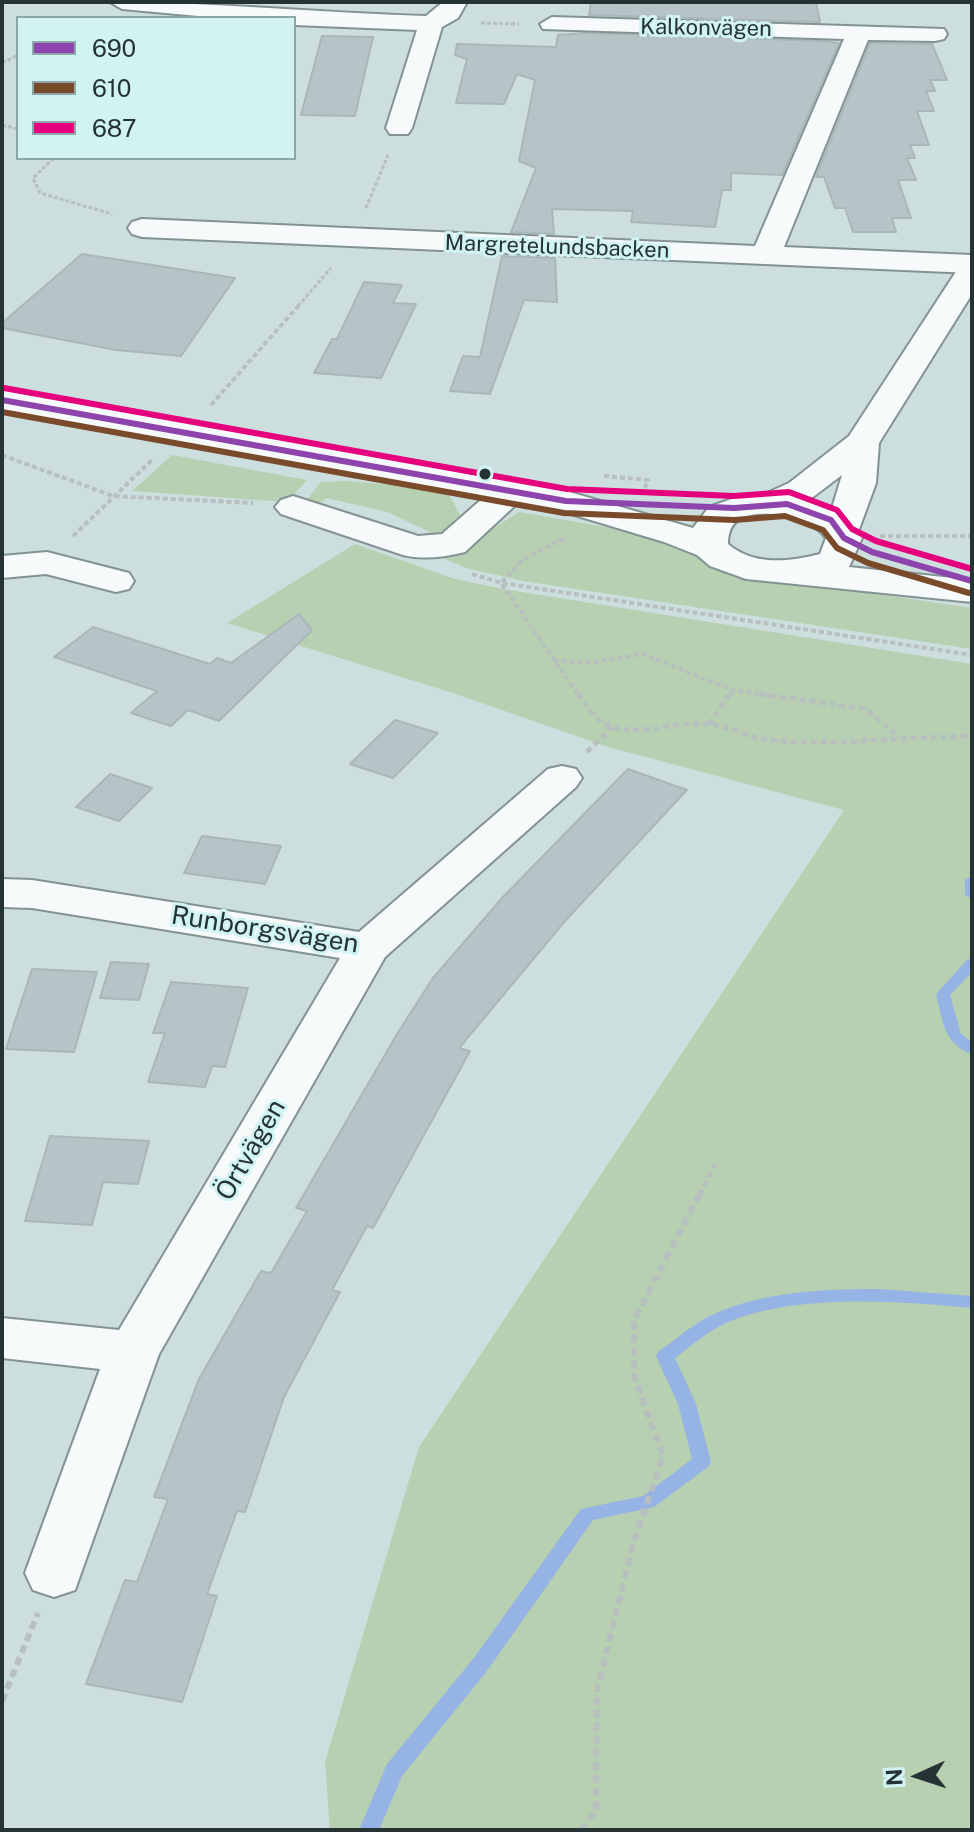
<!DOCTYPE html>
<html>
<head>
<meta charset="utf-8">
<style>
	body { margin:0 }
	#map { position:relative; width:974px; height:1832px; overflow:hidden; background:#ccdede; font-family:"Public Sans",sans-serif }
	canvas { display:block }
	.frame { position:absolute; inset:0; border:4px solid #263334; pointer-events:none }
	.legend { position:absolute; left:16px; top:16px; width:280px; height:144px; box-sizing:border-box; background:#d1f3f4; border:2px solid #8da6a7; margin:0; padding:10px 14px; list-style:none; font-size:24px; color:#263334 }
	.legend li { display:flex; align-items:center; gap:16px; height:40px }
	.legend b { width:40px; border:2px solid #8da6a7 }
	.north { position:absolute; left:878px; top:1736px; width:80px; height:80px; -webkit-text-stroke:6px #d1f3f4; paint-order:stroke; rotate:267deg; font-size:22px; font-weight:700; line-height:32px; text-align:center; color:#263334 }
	.north::after { content:''; display:block; margin:auto; width:28px; height:36px; background:#263334; clip-path:polygon(50% 0,100% 100%,50% 72%,0 100%) }
</style>
</head>
<body>
<div id="map">
<canvas width="974" height="1832"></canvas>
<div class="frame"></div>
<ul class="legend">
<li><b style="height:10px;background:#8e44ad"></b>690</li>
<li><b style="height:10px;background:#7a4b2a"></b>610</li>
<li><b style="height:10px;background:#e5007d"></b>687</li>
</ul>
<div class="north">N</div>
</div>
<script>
const g = document.querySelector('canvas').getContext('2d');
g.lineJoin = 'round';
function paint(path, color) { g.fillStyle = color; g.fill(path, 'evenodd'); }
function strokePath(path, color, width, dash) { g.strokeStyle = color; g.lineWidth = width; g.lineCap = dash ? 'butt' : 'round'; g.setLineDash(dash || []); g.stroke(path); }
function drawText(font, color, halo, rows, align = 'center') {
  g.font = font + ' "Public Sans",sans-serif'; g.lineWidth = 6; g.setLineDash([]); g.textBaseline = 'middle'; g.strokeStyle = halo; g.fillStyle = color; for (const [text, x, y, turn = 0] of rows) {
    g.save(); g.translate(x, y); g.rotate((+turn || 0) * Math.PI / 180); g.textAlign = isNaN(turn) ? turn : align; if (halo) g.strokeText(text, 0, 0); g.fillText(text, 0, 0); g.restore();
  }
}
paint(new Path2D(`
	M172,455L307,480L287,502L132,491Z
	M345,481L408,486L449,494L460,515L447,533L417,540L430,532L387,512L327,498L311,508L302,506L321,482Z
	M519,512L662,537L681,544L736,578L857,591L972,608V649L523,581L466,568L445,559Z
	M355,544L455,579L503,589L972,664V1830H330L325,1762L419,1447L844,810L605,746L453,693L227,623Z`), '#b6d0b1');
paint(new Path2D(`
	M972,876V899L965,895V880Z
	M972,958V972L950,995L961,1034L972,1042V1054C943,1044 943,1021 936,994L967,960Z
	M880,1289L972,1296V1308C899,1301 794,1293 726,1323C707,1332 691,1346 675,1358L696,1404L711,1462L708,1467L654,1507L593,1520L487,1671L402,1776L379,1830H359L387,1764L473,1659L581,1509L643,1496L692,1459L678,1404L656,1356L659,1351C676,1340 691,1325 710,1316C761,1291 824,1289 880,1289Z`), '#95b3e4');
const building = new Path2D(`
	M591,2H816L820,22L589,15Z
	M586,33L824,41L839,43L782,175L731,173V190H722L715,227L631,222L633,211L552,209L554,234L511,232L536,168L519,161L535,80L517,74L504,104L456,103L467,59L455,55L457,44L556,47L558,35Z
	M322,36L373,37L355,116L301,115Z
	M870,43L932,44L947,80H930L935,91H926L934,111H917L929,145H910L915,158H907L916,180H898L911,218H892L896,232H853L845,208H835L824,177H816Z
	M82,254L235,278L181,356L116,350L2,328V323Z
	M502,256L555,258L557,302L524,300L490,394L450,391L463,356L480,357Z
	M364,282L402,285L393,303L416,304L381,378L314,373L332,339H337Z
	M299,614L312,630L219,721L188,710L171,726L131,713L157,691L54,657L93,627L210,664L217,658L231,663Z
	M395,720L438,733L393,778L350,764Z
	M628,769L687,790L565,921L459,1048L470,1051L373,1228L367,1226L332,1290L340,1292L284,1397L245,1512L237,1511L207,1594L217,1596L182,1702L86,1684L125,1580L137,1582L168,1499L154,1497L199,1379L261,1271L271,1273L307,1211L296,1208L397,1034L433,978L502,898Z
	M110,774L152,788L119,821L76,807Z
	M202,836L281,846L265,884L184,873Z
	M111,962L149,964L139,1000L100,998Z
	M32,969L97,972L74,1052L6,1049Z
	M171,982L248,988L225,1067L212,1066L205,1087L148,1082L165,1033H153Z
	M50,1136L149,1141L138,1184L103,1182L92,1225L25,1221Z`);
paint(building, '#b6c4c7');
strokePath(building, '#aab7b9', 2);
const minor = new Path2D(`
	M110,2C216,2 321,13 426,16L443,2H467L458,18L442,27L412,128L408,134H390L386,128L417,30L294,25V18H220L122,9Z
	M552,17L944,29L947,34L944,39L935,41L868,40L784,247L972,255V273L142,237L132,234L128,228L132,222L142,219L755,246L844,39L543,29L540,24Z
	M511,481L523,484L528,491L523,498L465,552C445,557 423,560 403,555L281,514L275,507L281,500L293,496L418,536L442,534L499,484Z
	M47,552L129,573L134,581L129,589L116,592L46,574L2,578V556Z
	M562,766L576,769L582,778L576,787L385,957L159,1354L75,1590L54,1597L33,1590L25,1573L100,1369L2,1358V1318L119,1330L340,958L32,908L2,907V879L32,880L359,932L548,769Z`);
const major = new Path2D(`
	M972,261V294L879,443L876,483L858,532L862,538L849,567L972,580V602L746,579L710,566L697,555L664,542L561,511L2,410V390L566,491L693,528L709,507L740,496L767,493L789,483L849,436L961,264ZM842,475L832,508L809,500L813,497ZM773,514C794,516 813,521 826,538L820,554C789,562 754,566 728,544C728,516 749,513 773,514Z`);
strokePath(minor, '#839292', 4);
strokePath(major, '#839292', 4);
strokePath(new Path2D(`
	M481,23L519,24
	M2,63L18,55
	M2,125L18,129
	M54,158L33,178L40,193L112,214
	M366,208L388,155
	M298,306L331,268`), '#b8bfbf', 3, [4, 2]);
strokePath(new Path2D(`
	M211,405L300,304
	M2,455L113,496L253,503
	M604,476L648,480L643,493
	M73,536L152,460
	M880,536H972
	M472,574L502,583L972,655
	M502,582L525,558L565,538
	M502,584L579,696
	M554,661L595,662L642,654L733,690L774,696
	M729,696L733,690`), '#b8bfbf', 4, [5, 3]);
strokePath(new Path2D(`
	M578,694C587,707 596,722 612,727C644,736 679,720 710,724C730,727 749,738 770,740C837,746 904,737 972,736
	M760,694L866,709L900,737
	M709,724L730,694
	M587,752L612,727
	M699,1195L715,1165`), '#b8bfbf', 5, [6, 4]);
strokePath(new Path2D(`
	M2,1701L38,1613
	M581,1830L596,1810L597,1691L633,1544L663,1456L634,1376V1320L700,1193`), '#b8bfbf', 6, [8, 5]);
paint(minor, '#f7fafa');
paint(major, '#f7fafa');
strokePath(new Path2D(`
	M2,400L566,501L734,508L787,504L831,520L844,538L872,552L972,581`), '#8e44ad', 6);
strokePath(new Path2D(`
	M2,412L564,513L734,520L785,516L823,530L837,548L868,563L969,593`), '#7a4b2a', 6);
strokePath(new Path2D(`
	M4,388L567,489L734,496L789,492L837,510L852,529L876,541L972,569`), '#e5007d', 6);
for (const [x, y, r, color] of [
	[485,474,7,"#263334"]
]) { const dot = new Path2D(); dot.arc(x, y, r, 0, 2 * Math.PI); g.fillStyle = color; g.fill(dot); strokePath(dot, '#d1f3f4', 3); }
drawText('22px', '#263334', '#d1f3f4', [
	["Kalkonvägen",706,28,1],
	["Margretelundsbacken",557,247,2]
]);
drawText('26px', '#263334', '#d1f3f4', [
	["Runborgsvägen",265,930,9],
	["Örtvägen",251,1150,-60]
]);
</script>
</body>
</html>
